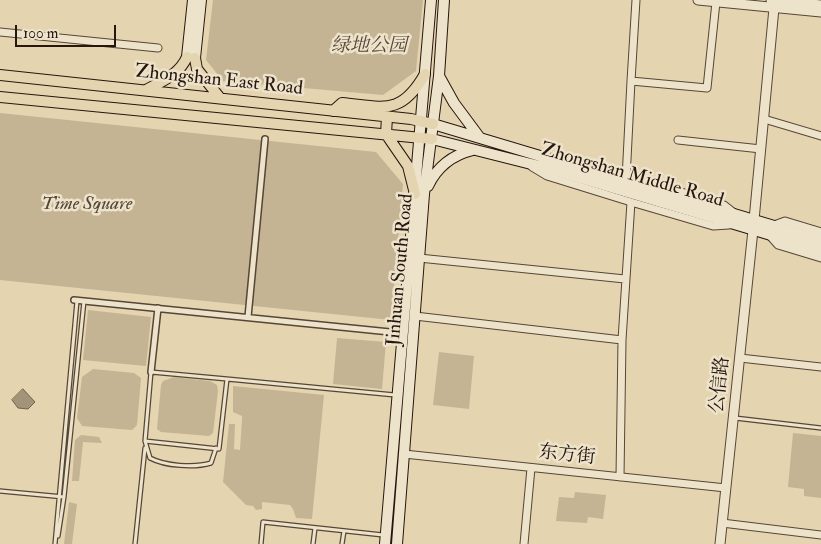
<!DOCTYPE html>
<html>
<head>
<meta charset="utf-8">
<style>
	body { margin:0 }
	#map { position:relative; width:821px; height:544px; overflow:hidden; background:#e4d4af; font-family:"IM FELL Double Pica",serif }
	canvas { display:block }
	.scale { position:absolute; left:15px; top:25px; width:101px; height:22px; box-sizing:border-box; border:2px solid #26160f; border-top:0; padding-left:6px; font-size:15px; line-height:18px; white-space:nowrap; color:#26160f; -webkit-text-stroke:4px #ede3cb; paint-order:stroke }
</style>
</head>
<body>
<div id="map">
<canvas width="821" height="544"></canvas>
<div class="scale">100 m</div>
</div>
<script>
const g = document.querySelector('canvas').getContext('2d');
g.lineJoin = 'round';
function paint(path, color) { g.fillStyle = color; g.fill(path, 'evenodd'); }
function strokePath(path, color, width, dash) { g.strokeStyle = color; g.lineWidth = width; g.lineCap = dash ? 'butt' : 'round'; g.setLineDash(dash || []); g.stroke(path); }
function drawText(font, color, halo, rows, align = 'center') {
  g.font = font + ' "IM FELL Double Pica","Noto Serif SC",serif'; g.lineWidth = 5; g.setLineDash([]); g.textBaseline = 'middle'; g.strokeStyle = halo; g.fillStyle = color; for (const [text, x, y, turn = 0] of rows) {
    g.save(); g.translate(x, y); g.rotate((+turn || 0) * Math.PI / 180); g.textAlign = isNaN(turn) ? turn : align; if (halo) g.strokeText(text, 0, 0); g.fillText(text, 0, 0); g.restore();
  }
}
paint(new Path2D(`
	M213,0H423L416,71L383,95L223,81L206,60Z
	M0,113L376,152L403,184L391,320L0,280Z
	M88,310L151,317L146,366L83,360Z
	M337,338L386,342L382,389L333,384Z
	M439,352L474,356L469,409L433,405Z
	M93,369L134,373L141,378L137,425L132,430L82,426L77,418L82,377Z
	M174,377L210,381L217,385L218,391L213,433L209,436L161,432L157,429L161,385L163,381Z
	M233,386L324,395L312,519L296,518L293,509L290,505L262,502V509L256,510L253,506L246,505L223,482L229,424H235L234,449L240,450L242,420V416L233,412Z
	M793,433L821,436V498L804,496V489L788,487Z
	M81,435L99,437L102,443L83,442L79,481H72L75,440Z
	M575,492L606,495L603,519L588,517L587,523L556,521L559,497L574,498Z
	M69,502L77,504L72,544H64Z`), '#c4b494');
const water = new Path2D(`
	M23,389L35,402L28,409L18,408L12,400Z`);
paint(water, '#a39379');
strokePath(water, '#71614f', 1);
const service = new Path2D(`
	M735,418L821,428
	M145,441L151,372L227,379
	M216,448L211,463C194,468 165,466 150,458L145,441L219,449L227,379L395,395
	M0,491L64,497
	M58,536L64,497L84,301
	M55,544L77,301
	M135,544L145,448
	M261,544L263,522L383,535
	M313,544L315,528
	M342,544L344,531`);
const pedestrian = new Path2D(`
	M74,300L390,332
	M248,317L265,139
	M151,372L158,308`);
const minor = new Path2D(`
	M636,0L631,81L707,88L716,2
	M0,32L158,48
	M764,119L821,136
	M678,140L761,149
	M549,158L560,155L724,205L733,212
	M532,167L547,176L631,202L713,226L729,225
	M626,179L631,81
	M774,225L785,221L821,232
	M770,236L778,245L821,258
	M419,258L625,279
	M415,316L622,340L631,202
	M740,358L821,367
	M404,454L726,488
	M620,477L622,340
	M722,523L821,535
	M524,544L531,468`);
const tertiary = new Path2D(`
	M698,0L821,12
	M771,0L821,5
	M754,220L774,8
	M720,544L753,230`);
const secondary = new Path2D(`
	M187,57L193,0
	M195,58L201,0
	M439,76L454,103L480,138
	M433,124L821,240
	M432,139L547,168L821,250
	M428,186C437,167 452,155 473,150
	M385,544L431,0
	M397,544L424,194L439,76L444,0`);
const primary = new Path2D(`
	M195,58L197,69L220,98
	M0,75L411,119L433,124
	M146,90C162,81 179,75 187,57
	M0,97L432,139
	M333,111L342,103C384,107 401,116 425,74
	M387,117L386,134L408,166L415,194`);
strokePath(service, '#564637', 5.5);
strokePath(pedestrian, '#564637', 8);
strokePath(minor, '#564637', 9);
strokePath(tertiary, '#564637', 11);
strokePath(secondary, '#26160f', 12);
strokePath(primary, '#26160f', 12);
strokePath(service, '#ede3cb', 3);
strokePath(pedestrian, '#ede3cb', 5);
strokePath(minor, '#ede3cb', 7);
strokePath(tertiary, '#ede3cb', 9);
strokePath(secondary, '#ede3cb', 10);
strokePath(primary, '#e4d4af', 10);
drawText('italic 19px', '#554537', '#ede3cb', [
	["绿地公园",369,47],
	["Time Square",87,205]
]);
drawText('19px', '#26160f', '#ede3cb', [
	["Zhongshan East Road",219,81,6],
	["Zhongshan Middle Road",632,176,16],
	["Jinhuan South Road",401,270,-85],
	["公信路",721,385,-84],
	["东方街",567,456,6]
]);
</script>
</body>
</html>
